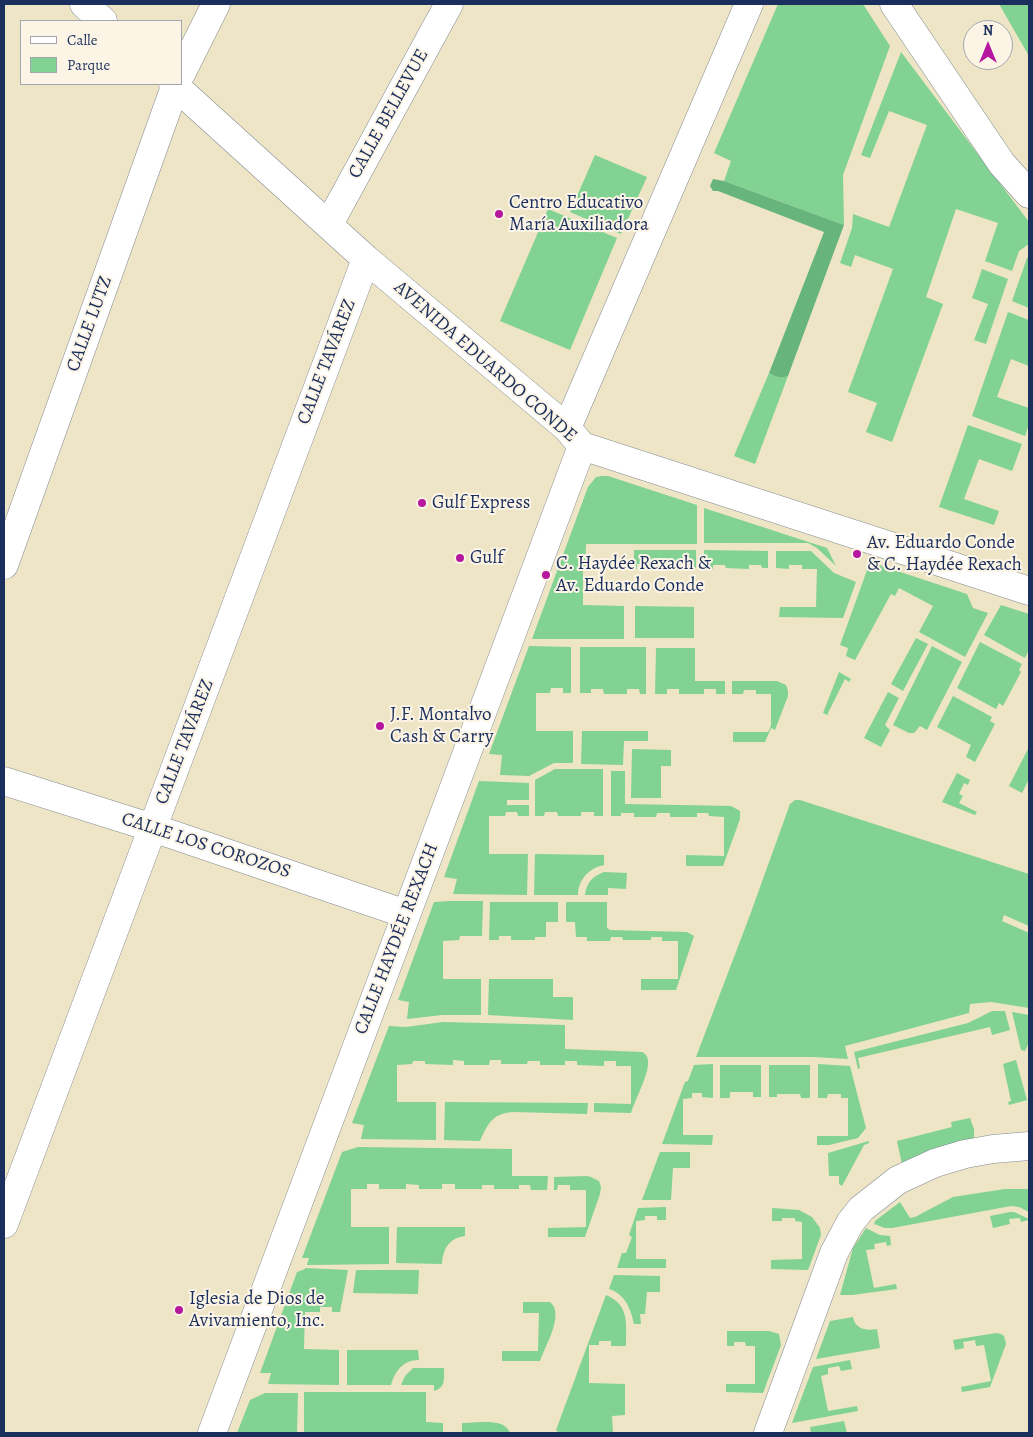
<!DOCTYPE html>
<html>
<head>
<meta charset="utf-8">
<style>
	body { margin:0 }
	#map { position:relative; width:1033px; height:1437px; overflow:hidden; background:#ede5c5; font-family:Alegreya,serif }
	canvas { display:block }
	.frame { position:absolute; inset:0; border:5px solid #1b2f5e; pointer-events:none }
	.legend { position:absolute; left:20px; top:20px; width:162px; height:65px; box-sizing:border-box; background:#fcf5e5; border:1px solid #a2a6af; margin:0; padding:6px 9px; list-style:none; font-size:15px; color:#1b2f5e }
	.legend li { display:flex; align-items:center; gap:10px; height:25px }
	.legend b { width:25px; border:1px solid #a2a6af }
	.north { position:absolute; left:963px; top:20px; width:50px; height:50px; box-sizing:border-box; background:#fcf5e5; border:1px solid #a2a6af; border-radius:50%; rotate:0deg; font-size:14px; font-weight:700; line-height:20px; text-align:center; color:#1b2f5e }
	.north::after { content:''; display:block; margin:auto; width:18px; height:22px; background:#b5179e; clip-path:polygon(50% 0,100% 100%,50% 72%,0 100%) }
</style>
</head>
<body>
<div id="map">
<canvas width="1033" height="1437"></canvas>
<div class="frame"></div>
<ul class="legend">
<li><b style="height:6px;background:#fff"></b>Calle</li>
<li><b style="height:14px;background:#81d293"></b>Parque</li>
</ul>
<div class="north">N</div>
</div>
<script>
const g = document.querySelector('canvas').getContext('2d');
g.lineJoin = 'round';
function paint(path, color) { g.fillStyle = color; g.fill(path, 'evenodd'); }
function strokePath(path, color, width, dash) { g.strokeStyle = color; g.lineWidth = width; g.lineCap = dash ? 'butt' : 'round'; g.setLineDash(dash || []); g.stroke(path); }
function drawText(font, color, halo, rows, align = 'center') {
  g.font = font + ' Alegreya,serif'; g.lineWidth = 4; g.setLineDash([]); g.textBaseline = 'middle'; g.strokeStyle = halo; g.fillStyle = color; for (const [text, x, y, turn = 0] of rows) {
    g.save(); g.translate(x, y); g.rotate((+turn || 0) * Math.PI / 180); g.textAlign = isNaN(turn) ? turn : align; if (halo) g.strokeText(text, 0, 0); g.fillText(text, 0, 0); g.restore();
  }
}
paint(new Path2D(`
	M778,4H863L890,46L843,175L844,225L724,181L731,161L714,153Z
	M999,4H1029V57V56Z
	M901,52L1029,222V244L1019,251L1012,271L985,261L998,223L956,209L926,297L943,304L892,442L866,432L877,403L848,392L893,269L855,255L851,267L840,263L852,228L853,214L889,227L927,125L889,111L870,158L861,155Z
	M595,155L647,177L621,234L570,212Z
	M548,209L617,238L570,350L500,321Z
	M1029,256V308L1012,301L1027,258Z
	M982,269L1008,279L986,344L974,340L988,304L972,298Z
	M1008,312L1029,320V366L1011,359L997,397L1029,408V424L1025,436L972,416Z
	M769,373C775,377 781,379 788,376L755,464L734,456Z
	M968,425L1022,444L1012,471L979,459L964,499L999,511L994,525L939,507Z
	M602,476H608L697,505V544H586L585,568H583V605L624,606V639H532L588,487L596,477Z
	M704,508L827,548L836,566L817,548L808,543H704Z
	M634,550H696V568H687L686,565H674L673,569L650,568V564H637V569H634Z
	M704,550L768,551V568H762L761,565H749V569L726,568L725,565H713V569L704,568Z
	M776,551H811L834,573L856,582L843,618L779,617L780,607H816L817,569H802V565H789V569L776,568Z
	M870,562L967,594L973,608L988,613L965,657L919,632L933,606L899,588L895,596L891,594L855,660L857,661L846,656L848,648L840,645Z
	M1001,605L1029,614V650L1025,658L984,635Z
	M635,606L694,607V638H635Z
	M916,638L928,644L903,691L891,684Z
	M980,642L1022,664L1019,670L1021,672L1003,706L999,703L996,709L957,688Z
	M529,646L571,647V693H563V688H551L550,693H536V731H573V763H554L529,776L500,775L502,755L489,754Z
	M932,646L962,662L927,730L920,726L914,733H909L893,725Z
	M580,647H646V694H640L639,689H627V694H604L603,689H591V693H580Z
	M656,648H695V681H725V694H716V689H704V694H679V689H667V694H655Z
	M839,672L851,679L849,682L845,679L828,713V715L823,713Z
	M732,681H777L786,685L788,691V696L775,730L771,728L765,742H733V732H768L771,726V694H756V690H744L743,694H732Z
	M888,692L899,698L885,725L890,730L881,747L864,738Z
	M953,696L992,717L990,721L995,724L975,762L966,757L971,745L937,727Z
	M582,731H648V741H624L623,765L581,764Z
	M1029,747V779L1022,793L1009,786Z
	M632,749L671,750V766H661V798H631Z
	M555,769H603V816H594V812H581V816H558L557,812H545L544,816H535V780Z
	M611,771H625V804L731,806L740,811V819L723,866H686V855L724,856V817L709,816L708,813H697V817H670V813H657L656,817H634V813H621V816H611Z
	M957,773L970,780L968,785L964,783L959,794L963,796L959,803L977,812L975,815L942,802Z
	M479,781L529,783V800H507V805H529V816H518L517,812H506L505,816H489V854H528L527,895L453,894L457,879L444,877Z
	M795,800H800L1029,874V926L1004,915L1002,921L1029,933V1008L991,1002L970,1004L969,1013L845,1046L848,1059L814,1057H696L750,915L790,804Z
	M535,854L604,855V865C589,868 578,880 578,895H534Z
	M604,872L627,873L626,889L608,888V895H585C586,883 593,876 604,872Z
	M450,901H483L482,936H460L459,940L443,941V979H481V1015H442L407,1019L409,1002L398,1000L434,902Z
	M490,902H558V922H546V937H535V940H511V936H499V940H489Z
	M566,902H607V928L610,930L687,932L694,936L676,990H641V979H678V941H662V937H651V940H623L622,937H611L610,941H587V937H576L575,922H566Z
	M489,979H553V997H573V1020L488,1015Z
	M992,1011H1005L1010,1030L992,1035L990,1027L858,1058L860,1068L858,1069L854,1052L968,1023Z
	M1012,1012L1029,1015V1042L1025,1051L1021,1050Z
	M443,1022L565,1025V1049L642,1052C646,1054 648,1057 648,1062C649,1074 635,1100 631,1113L594,1112V1103L631,1104V1066H616V1061H604V1066L577,1065V1061H565V1065H540V1061H528L527,1064H501V1060H490L489,1065H464V1061L453,1060V1065L425,1064V1061H413L412,1064L397,1065V1102H436V1140L361,1139L364,1125L352,1123L389,1026L406,1027Z
	M1016,1060L1027,1100L1009,1105L1008,1102L1011,1101L1003,1064Z
	M713,1064V1098L702,1097V1093H692V1098L683,1099V1135H713L712,1145L662,1144L685,1082L688,1081L694,1065Z
	M818,1064L850,1066L866,1128L858,1138L829,1145H817V1136H848V1098H841V1094H828L827,1098H818Z
	M720,1065H761V1097H753V1092H730V1098H720Z
	M769,1065H810V1098H801L800,1094H777V1097H769Z
	M445,1102L588,1103L587,1114L514,1112C493,1113 488,1123 480,1141L444,1140Z
	M970,1118L974,1129V1140L902,1164L897,1141L952,1127L951,1122Z
	M869,1141V1143L864,1145L842,1186L839,1184V1176H829L828,1153Z
	M358,1147L512,1149V1176H548L547,1190H531L530,1185H519V1189H494V1185H482V1189H455V1184H442V1189H419V1185L406,1184V1189H379V1184H367V1189H351V1227H389V1264L307,1265L309,1258H302L342,1152Z
	M660,1152H690V1168H673L671,1200H642Z
	M587,1176L591,1177L599,1181L601,1187L600,1194L585,1237H548V1228L586,1227V1190H570V1185H558L557,1190H554V1177Z
	M1005,1189H1029V1212L1019,1207L1011,1206L892,1228H885L874,1224L875,1221L900,1202L910,1218L915,1217L953,1197Z
	M666,1207V1220H657V1216H645V1220L636,1221V1259H666V1268H617L622,1253H626L632,1237L629,1235L638,1208Z
	M772,1208L799,1210L812,1217L820,1228L821,1235L808,1270L771,1269V1260L802,1259V1222L795,1221V1218H782V1221H772Z
	M1010,1212H1014L1029,1219V1220L1021,1222L1020,1218L1009,1219L1010,1224L993,1228L990,1216Z
	M397,1227H465V1236C449,1238 443,1249 442,1264L396,1263Z
	M866,1228L880,1235L890,1236L891,1245L887,1246L886,1242L874,1244L875,1249L866,1250L874,1288L896,1284L897,1289L852,1295H840L853,1248Z
	M305,1268L348,1270L340,1312H332V1307H320V1312H305L304,1349L339,1350V1385L268,1384L271,1373H260L297,1272L305,1269Z
	M356,1270H419L418,1294L353,1293Z
	M614,1275L660,1276V1292H647L645,1314H640L641,1324H634C631,1309 625,1294 609,1289Z
	M606,1295C630,1305 626,1324 626,1346H611V1341H599V1345H589V1383L625,1384V1415L612,1416L613,1433H559L556,1430Z
	M523,1302H550C565,1314 545,1346 540,1361H502V1351H538L539,1313H523Z
	M853,1317C855,1329 866,1331 877,1329L880,1348L816,1359L830,1321Z
	M727,1331H769L779,1334L781,1345L763,1393L726,1392V1384H755V1346H746L745,1342H734V1346H727Z
	M996,1333L1001,1334L1004,1336L1006,1344L990,1387L962,1392L961,1387L991,1381L984,1345L976,1346L975,1340L963,1342L964,1348L955,1350L953,1340Z
	M347,1350H418L419,1360C403,1360 395,1371 391,1385H347Z
	M850,1360L852,1369L841,1371L839,1366L828,1368V1374L821,1376L828,1411L857,1406L858,1411L792,1423L813,1367Z
	M413,1368H444C444,1378 446,1388 434,1391V1385H401L405,1376Z
	M304,1392H426V1422L443,1423V1433H327L315,1432V1433H304Z
	M265,1393H298L297,1433L275,1432V1433H237L250,1400Z
	M844,1421L847,1433H811L810,1427Z
	M462,1423C476,1423 505,1417 510,1433H462Z`), '#81d293');
paint(new Path2D(`
	M713,179L724,181L844,225L788,376C781,379 775,377 769,373L824,232L718,191H713L710,186Z`), '#68b47d');
const minor = new Path2D(`
	M84,4L103,21
	M894,4L1002,164L1029,194
	M181,74L216,4
	M173,84L366,259L567,428L582,446L1029,591
	M329,224L449,4
	M567,428L749,4
	M4,565L176,84
	M4,781L153,828L406,914
	M4,1224L366,259
	M212,1433L582,446
	M768,1433L834,1253L850,1223L861,1209L898,1180L935,1163L965,1154L993,1149L1029,1146`);
strokePath(minor, '#848a92', 29);
strokePath(minor, '#fff', 28);
for (const [x, y, r, color] of [
	[499,214,5,"#b5179e"],
	[422,503,5,"#b5179e"],
	[857,554,5,"#b5179e"],
	[460,558,5,"#b5179e"],
	[546,575,5,"#b5179e"],
	[380,726,5,"#b5179e"],
	[179,1310,5,"#b5179e"]
]) { const dot = new Path2D(); dot.arc(x, y, r, 0, 2 * Math.PI); g.fillStyle = color; g.fill(dot); strokePath(dot, '#fcf5e5', 2); }
drawText('19px', '#1b2f5e', '#fcf5e5', [
	["CALLE BELLEVUE",389,114,-61],
	["CALLE LUTZ",90,324,-70],
	["CALLE TAVÁREZ",327,362,-69],
	["AVENIDA EDUARDO CONDE",485,362,41],
	["CALLE TAVÁREZ",185,742,-69],
	["CALLE LOS COROZOS",206,846,18],
	["CALLE HAYDÉE REXACH",397,939,-69]
]);
drawText('19px', '#1b2f5e', '#fcf5e5', [
	["Centro Educativo",509,203],
	["María Auxiliadora",509,225],
	["Gulf Express",432,503],
	["Av. Eduardo Conde",867,543],
	["& C. Haydée Rexach",867,565],
	["Gulf",470,558],
	["C. Haydée Rexach &",556,564],
	["Av. Eduardo Conde",556,586],
	["J.F. Montalvo",390,715],
	["Cash & Carry",390,737],
	["Iglesia de Dios de",189,1299],
	["Avivamiento, Inc.",189,1321]
], 'left');
</script>
</body>
</html>
